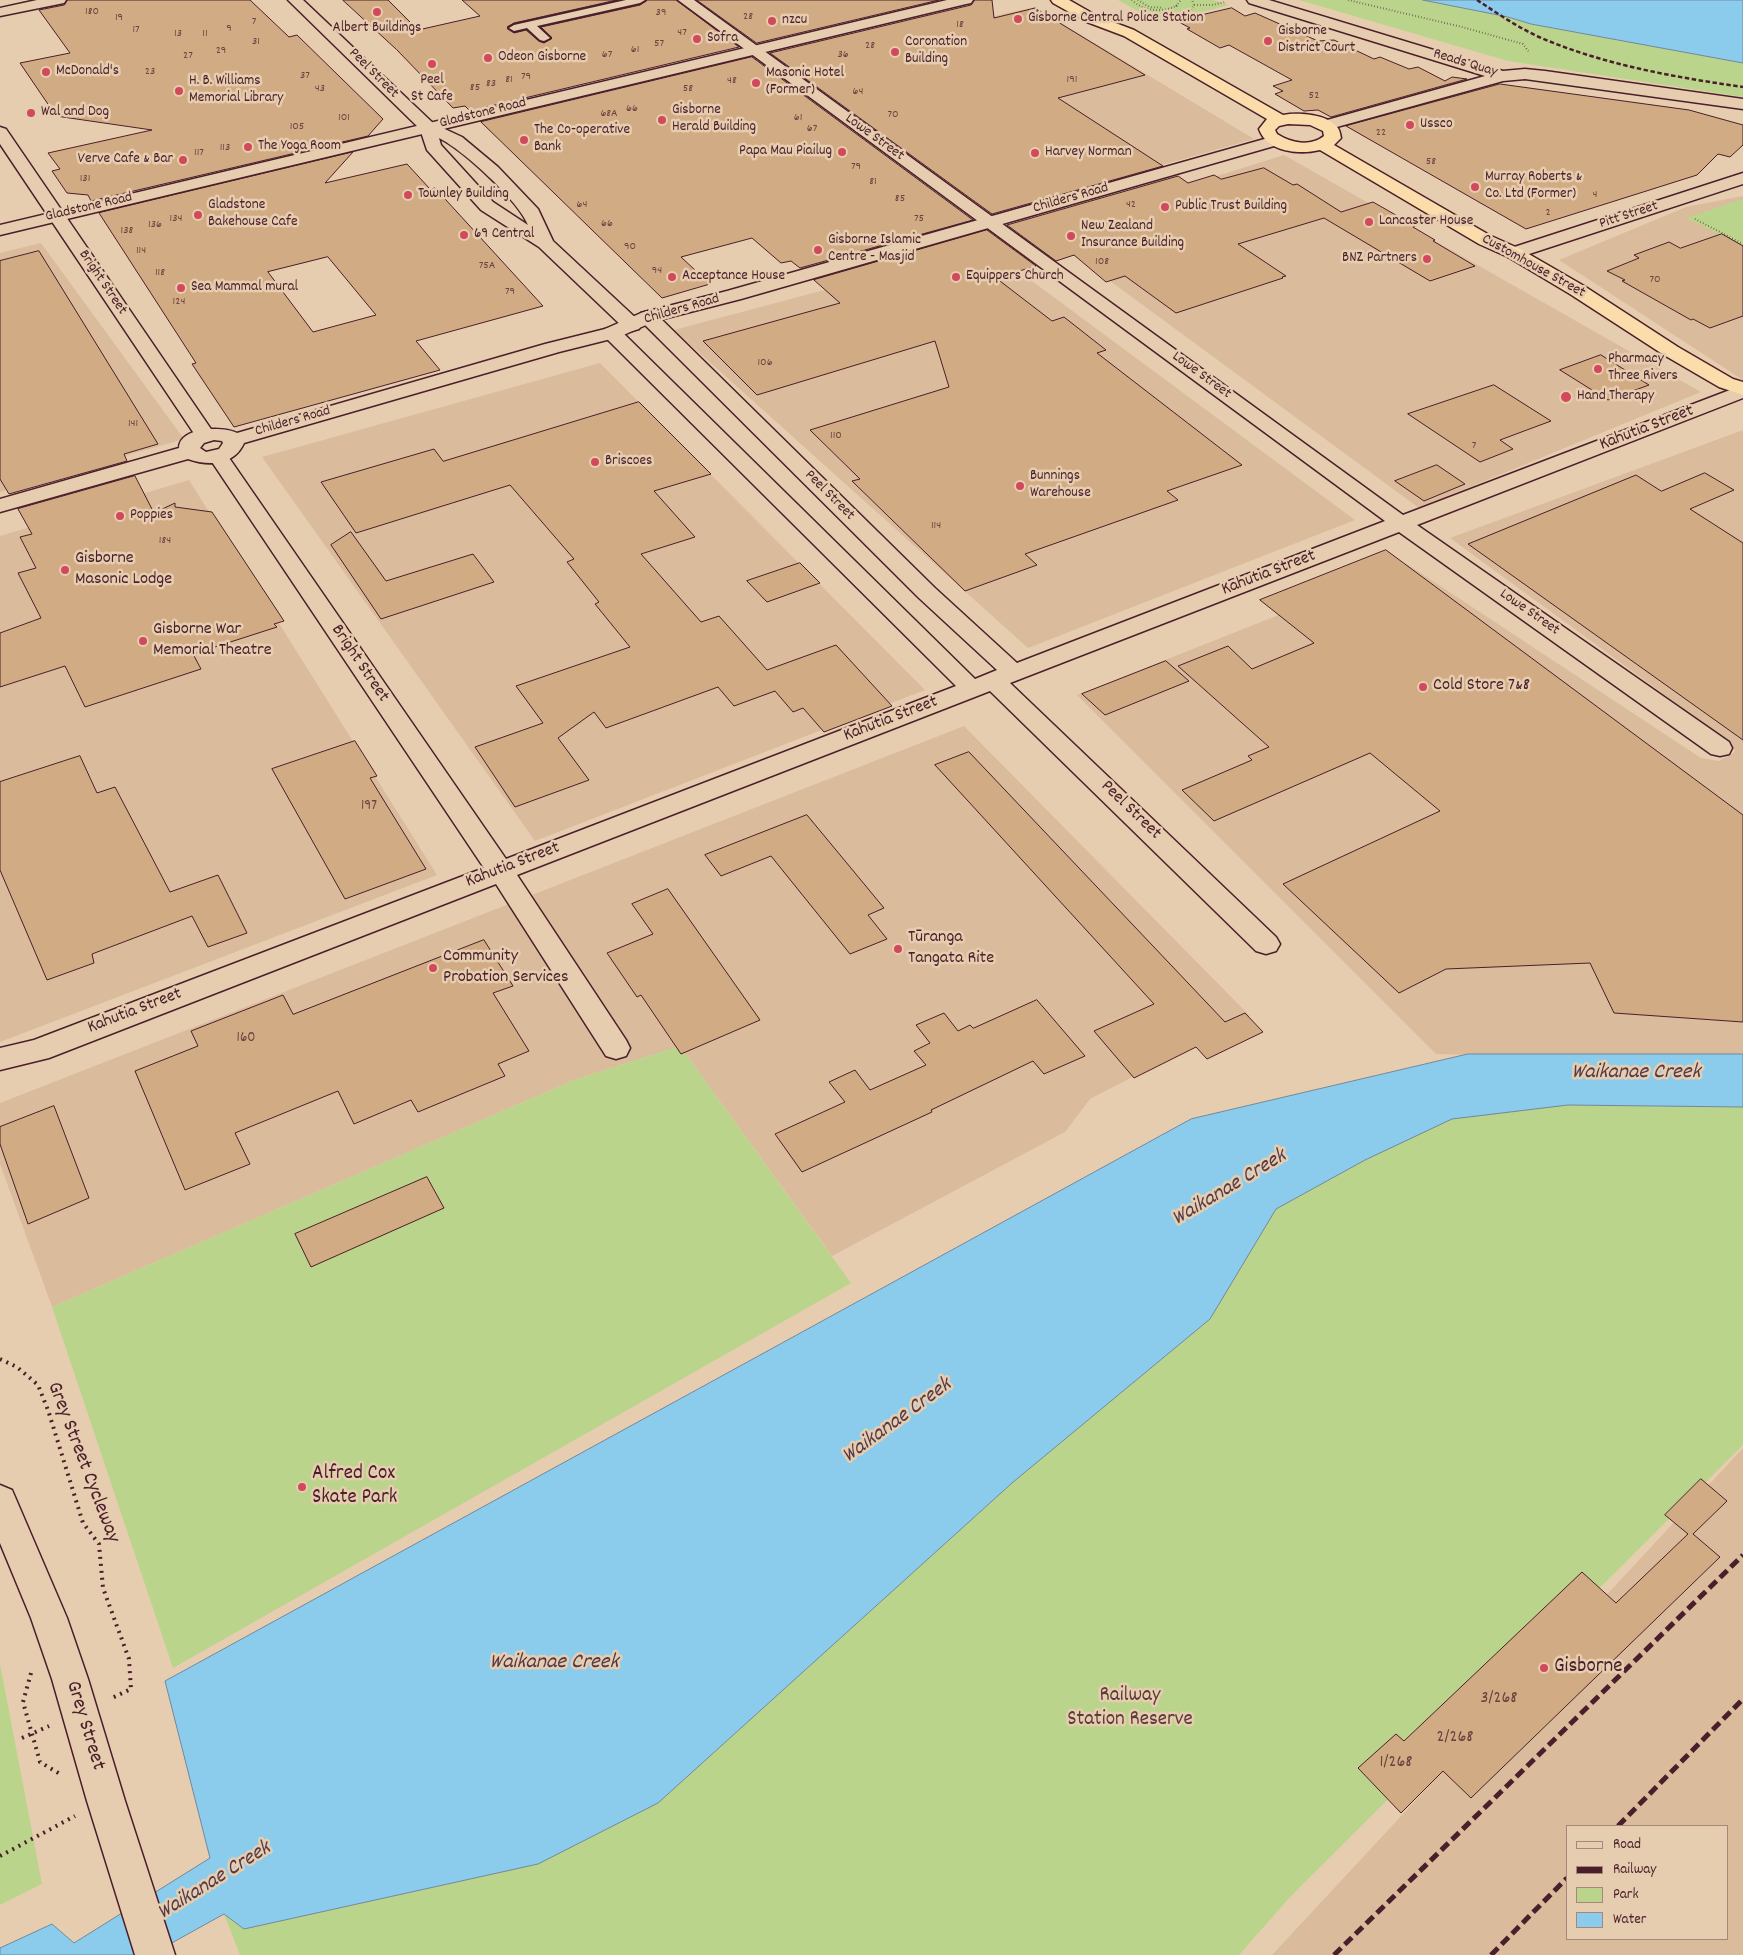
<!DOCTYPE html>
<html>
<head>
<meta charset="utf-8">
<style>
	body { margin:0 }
	#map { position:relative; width:1743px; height:1955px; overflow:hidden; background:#e7cdaf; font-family:Dekko,sans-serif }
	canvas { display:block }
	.legend { position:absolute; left:1566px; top:1825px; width:162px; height:115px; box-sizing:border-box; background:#e7cdaf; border:1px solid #a8877a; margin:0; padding:6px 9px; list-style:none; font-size:15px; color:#4a1f2b }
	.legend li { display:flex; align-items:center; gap:10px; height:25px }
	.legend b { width:25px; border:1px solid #a8877a }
</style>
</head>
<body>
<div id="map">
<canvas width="1743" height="1955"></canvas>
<ul class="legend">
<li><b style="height:6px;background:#e7cdaf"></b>Road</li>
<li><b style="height:6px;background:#4a1f2b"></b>Railway</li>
<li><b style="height:14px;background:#bad48b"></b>Park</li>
<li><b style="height:14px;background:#8bccec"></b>Water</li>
</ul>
</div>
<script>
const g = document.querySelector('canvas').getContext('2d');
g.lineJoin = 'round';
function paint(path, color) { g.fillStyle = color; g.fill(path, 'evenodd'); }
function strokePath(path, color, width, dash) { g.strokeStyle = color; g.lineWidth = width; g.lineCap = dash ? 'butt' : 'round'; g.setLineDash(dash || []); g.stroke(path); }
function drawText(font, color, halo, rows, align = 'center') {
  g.font = font + ' Dekko,sans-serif'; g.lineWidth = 5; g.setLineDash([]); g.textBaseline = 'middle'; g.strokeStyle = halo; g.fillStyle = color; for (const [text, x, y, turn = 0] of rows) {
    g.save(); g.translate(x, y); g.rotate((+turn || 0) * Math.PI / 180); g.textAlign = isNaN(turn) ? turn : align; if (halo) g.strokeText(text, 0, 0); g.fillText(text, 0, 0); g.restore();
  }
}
paint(new Path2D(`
	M1035,7L1254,139L1011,208L800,59Z
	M1284,155L1701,392L1419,508L1042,231Z
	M1743,196V380L1559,260L1686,207Z
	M41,243L184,439L0,492V253Z
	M986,247L1355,520L1028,648L674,330Z
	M600,363L925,690L535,841L262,457Z
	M1743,430V1062L1436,1054L1077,695L1407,564L1701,758L1719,761L1735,752L1732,744L1450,538Z
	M189,480L437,875L0,1042V536Z
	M964,726L1250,1016L1090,1099L1065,1132L832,1256L680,1046L574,1080L52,1307L0,1164V1103Z
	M1743,1448V1955H1272ZM1567,1826H1727V1939H1567Z`), '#dabc9d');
paint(new Path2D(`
	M1118,0H1213L1229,5L1159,23Z
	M1299,0H1423L1508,17L1531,24L1743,63V97L1508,61Z
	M1743,199V246L1686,218Z
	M680,1046L851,1283L173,1668L52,1307L574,1080Z
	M1568,1105L1743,1107V1445L1290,1897L1239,1955H240L224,1914L244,1929L538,1864L658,1803L1012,1483L1210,1319L1276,1209L1454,1111Z
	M0,1664L42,1884L0,1905Z`), '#bad48b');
const water = new Path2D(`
	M1423,0H1743V63L1531,24L1508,17Z
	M1468,1054H1743V1107L1568,1105L1452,1119L1365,1160L1276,1209L1210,1319L1012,1483L658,1803L538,1864L244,1929L224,1914L150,1955H0V1948L52,1924L74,1943L210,1858L165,1681L1191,1119Z`);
paint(water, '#8bccec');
strokePath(water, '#71879f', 1);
const building = new Path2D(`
	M68,0H250L289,37L297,35L383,119L368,136L91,201L88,195L67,193L52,171L60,169L48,153L152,130L56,116L20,63L70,53L39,10L64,5Z
	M343,0H388L418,30L480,16L462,0H617L514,23L507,27L514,33L526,30L539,41L544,43L552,38L541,27L640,5L647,0H676L739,47L470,111L465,106L453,108L397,50Z
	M697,0H939L757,43Z
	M975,0H992L994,18L1035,8L1145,75L1058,98L1163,166L992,214L770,53L971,5Z
	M1232,8L1245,16L1255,13L1318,41L1334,40L1374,59L1380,57L1409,69L1418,67L1445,81L1452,77L1467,79L1331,117L1318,110L1304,111L1275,94L1283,91L1273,86L1292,80L1229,45L1220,48L1187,29L1190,28L1177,21Z
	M752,57L973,220L800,268L791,261L781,263L752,238L681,257L710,284L662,298L481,122Z
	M1500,84L1689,110L1743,125V145L1730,157L1718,154L1697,175L1526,229L1346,126Z
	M353,152L325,183L407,164L430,189L435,188L543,306L416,341L440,370L234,427L192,364L196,363L99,213ZM328,257L376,315L313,332L268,272Z
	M1264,168L1293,185L1297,184L1341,212L1373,202L1415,226L1413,227L1435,240L1433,241L1475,266L1430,281L1324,218L1238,244L1286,276L1282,277L1283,278L1176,313L1125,276L1106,282L1074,255L1056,261L1007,225L1178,176L1188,183L1214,175L1221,179Z
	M987,230L1036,266L996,278L1052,321L1064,317L1106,350L1097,353L1242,465L1167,491L1178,500L1025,554L1037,565L965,591L852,481L860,479L810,430L949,387L935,341L757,395L703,341L840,303L814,280Z
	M1722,234L1743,246V316L1710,328L1693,319L1691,320L1622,281L1625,280L1607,271L1639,258L1634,255L1669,242L1680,248Z
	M39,251L158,444L124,454L127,461L9,494L0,479V261Z
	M1601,355L1649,385L1608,400L1560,370Z
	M1494,385L1551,421L1500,440L1513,449L1480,462L1408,414Z
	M639,402L711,474L654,491L695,537L641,554L701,622L719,616L767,670L836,645L892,706L824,732L803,708L793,712L775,691L734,706L718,687L606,728L594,712L558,738L589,780L515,807L475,747L543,723L516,686L630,647L595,604L599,602L567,562L574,559L510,485L356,533L321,482L434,449L443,461Z
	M1437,465L1465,484L1424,501L1395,481Z
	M1705,473L1734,490L1690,509L1743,543V740L1468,544L1636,475L1661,491Z
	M135,476L154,513L175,503V507L212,512L284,621L274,624L277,627L193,654L201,669L85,707L65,666L0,687V633L41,618L18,573L36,568L20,537L32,534L18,509Z
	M351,532L386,581L473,554L494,582L381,619L331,545Z
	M1386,550L1743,815V1022L1614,1013L1590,963L1446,969L1399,993L1283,884L1440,811L1370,753L1214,821L1182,790L1252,760L1248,756L1269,747L1178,666L1228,646L1252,669L1314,643L1260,600Z
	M800,563L820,583L767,602L747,581Z
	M1166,661L1189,681L1105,715L1082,694Z
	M355,741L377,776L370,778L426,869L345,899L272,769Z
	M969,752L1225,1022L1245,1013L1263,1032L1207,1059L1196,1047L1134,1078L1094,1031L1154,1004L935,765Z
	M80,756L97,793L115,787L170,892L218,875L247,933L208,947L192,916L92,954L94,963L47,980L0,870V782Z
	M807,815L884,908L868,915L887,939L850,954L771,856L721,876L705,855Z
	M668,889L760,1020L681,1054L641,995L637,997L607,953L653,934L632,904Z
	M484,940L513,986L493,993L529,1051L498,1064L505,1076L418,1112L411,1100L354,1124L338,1091L235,1133L250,1164L185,1190L135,1071L198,1046L191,1031L283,995L293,1014Z
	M1037,1000L1085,1056L1044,1074L1033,1061L931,1110L932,1112L802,1172L775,1134L845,1102L829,1082L855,1070L870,1090L926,1065L914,1051L930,1043L916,1025L944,1013L958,1031L970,1025L973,1028Z
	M54,1106L89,1198L28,1224L0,1144V1127Z
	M427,1177L444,1208L311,1267L295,1234Z
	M1701,1479L1727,1501L1693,1534L1720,1557L1471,1798L1443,1771L1401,1813L1358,1768L1396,1734L1404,1741L1582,1572L1616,1603L1688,1534L1665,1515Z`);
paint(building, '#d1ab83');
strokePath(building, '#4a1f2b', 1);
const service = new Path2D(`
	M626,0H645L640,3L537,26L550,38L544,41L540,40L527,28L514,31L509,28L514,25Z`);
const minor = new Path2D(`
	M288,0H303L434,124L462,137L498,167L538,209L553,241L639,321L641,325L639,329L632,331L625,329L539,247L481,210L427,150L420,129ZM439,138C463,150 518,200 528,225L493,202L441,145Z
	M678,0H694L1403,515L1743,385V398L1417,525L1729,742L1732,748L1729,754L1720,756L1711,754L1399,532L1010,683L1276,937L1280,944L1276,951L1266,954L1256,951L990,691L517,875L626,1040L630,1048L626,1056L616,1059L606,1056L496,884L49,1058L0,1070V1048L34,1040L484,868L208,456L211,452L218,450L225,452L506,859L956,686L605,337L602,333L605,329L612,327L619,329L975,679L997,670L919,598L641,321L639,317L641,313L648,311L655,313L935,588L1017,663L1385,521Z
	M1247,0H1269L1503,71L1525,69L1545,71L1743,99V109L1525,79L1503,81L1326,130L1320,128L1318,125L1320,122L1485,76L1249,3Z
	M0,127L6,129L215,435L212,439L205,441L198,439L195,435L0,144Z
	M1743,173V184L1520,257L1514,258L1508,257L1505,253L1508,249Z`);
const tertiary = new Path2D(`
	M37,0H66L64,3L59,4L0,16V8Z
	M947,0H973L971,3L966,4L0,235V225Z
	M1275,136L1281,138L1283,141L1281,144L741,299L655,321L619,337L559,352L244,443C234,466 208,466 188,459L0,512V499L179,448C179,427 223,426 237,433L545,344L605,329L641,313L727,291ZM214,440L222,441L223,443L219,449L206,452L200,448L204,443Z
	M0,1485L12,1490L67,1618L88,1679L125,1801L175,1955H135L87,1801L52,1679L31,1618L0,1543Z`);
const trunk = new Path2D(`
	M1051,0H1069L1097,16L1134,30L1283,115C1298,112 1327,114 1337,127C1340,130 1340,134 1341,138L1334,145L1491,236L1520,249L1584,286L1678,347L1733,379L1743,382V395L1719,387L1664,355L1570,294L1508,257L1479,244L1320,150C1299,155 1267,152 1259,129L1267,119L1124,36L1087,22L1053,3ZM1288,124L1310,125L1323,131L1324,136C1310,147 1291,143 1277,134L1275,130L1279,126Z`);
strokePath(service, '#4a1f2b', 4);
strokePath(minor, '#4a1f2b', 3);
strokePath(tertiary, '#4a1f2b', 3);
strokePath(trunk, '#4a1f2b', 3);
strokePath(new Path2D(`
	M1132,0C1144,12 1163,13 1178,5
	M1138,0L1149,7L1163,8
	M1348,0L1462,27L1523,44L1529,52
	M1194,5H1212L1225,2
	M1176,6L1181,0
	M1154,21L1191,10L1194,5L1192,0
	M1695,219L1743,244`), '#4a1f2b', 2, [0.5, 2.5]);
strokePath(new Path2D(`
	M0,1359L17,1367L38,1385L48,1410L83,1523L99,1544L103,1588L129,1659L131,1689L112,1698
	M31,1673L23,1702L40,1762L60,1774
	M22,1738L49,1726
	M0,1856L75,1816`), '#4a1f2b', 4, [2, 5]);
paint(service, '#e7cdaf');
paint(minor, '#e7cdaf');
paint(tertiary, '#e7cdaf');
paint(trunk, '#fbddab');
strokePath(new Path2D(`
	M1477,0C1497,13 1517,27 1539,37C1604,65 1674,77 1743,87`), '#4a1f2b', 2.5, [4.5, 2.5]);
strokePath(new Path2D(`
	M1618,1826L1743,1699
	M1334,1955L1743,1555
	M1491,1955L1567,1878`), '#4a1f2b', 5, [10, 5]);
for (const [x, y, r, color] of [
	[377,12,5,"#d1495b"],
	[1018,19,5,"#d1495b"],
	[772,21,5,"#d1495b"],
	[697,39,5,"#d1495b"],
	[1268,41,5,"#d1495b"],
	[895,52,5,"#d1495b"],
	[488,58,5,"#d1495b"],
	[432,64,5,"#d1495b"],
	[46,72,5,"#d1495b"],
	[756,83,5,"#d1495b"],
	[179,91,5,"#d1495b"],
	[31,113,5,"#d1495b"],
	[662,120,5,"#d1495b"],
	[1410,125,5,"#d1495b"],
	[524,140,5,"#d1495b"],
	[248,147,5,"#d1495b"],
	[842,152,5,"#d1495b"],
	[1035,153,5,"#d1495b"],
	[183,160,5,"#d1495b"],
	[1475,187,5,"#d1495b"],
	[408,195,5,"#d1495b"],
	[1165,207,5,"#d1495b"],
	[198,215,5,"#d1495b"],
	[1369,222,5,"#d1495b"],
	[464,235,5,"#d1495b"],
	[1071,236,5,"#d1495b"],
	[818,250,5,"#d1495b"],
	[1427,259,5,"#d1495b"],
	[672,277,5,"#d1495b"],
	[956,277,5,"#d1495b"],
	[181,288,5,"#d1495b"],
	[1598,369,5,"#d1495b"],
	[1566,397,6,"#d1495b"],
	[595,462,5,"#d1495b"],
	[1020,486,5,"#d1495b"],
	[120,516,5,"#d1495b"],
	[65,570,5,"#d1495b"],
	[143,641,5,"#d1495b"],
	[1423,687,5,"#d1495b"],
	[898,949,5,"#d1495b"],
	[433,968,5,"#d1495b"],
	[302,1487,5,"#d1495b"],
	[1544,1668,5,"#d1495b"]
]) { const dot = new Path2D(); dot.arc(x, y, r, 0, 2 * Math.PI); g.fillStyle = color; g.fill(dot); strokePath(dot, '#e7cdaf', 2); }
drawText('12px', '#6c4241', null, [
	["180",92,12],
	["39",661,13],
	["28",748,17],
	["19",119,18],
	["7",254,22],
	["18",960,25],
	["9",229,29],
	["17",136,30],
	["47",682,33],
	["13",178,34],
	["11",205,34],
	["31",256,42],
	["57",659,44],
	["28",870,46],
	["61",635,50],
	["29",221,51],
	["67",607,55],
	["36",843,55],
	["27",188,56],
	["23",150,72],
	["37",305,76],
	["79",526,77],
	["81",509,80],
	["191",1072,80],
	["48",732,81],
	["83",491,84],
	["85",475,88],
	["43",320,89],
	["58",688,89],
	["64",858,92],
	["52",1314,96],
	["66",632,109],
	["68A",609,114],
	["70",893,115],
	["101",344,118],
	["61",798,118],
	["105",297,127],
	["67",812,129],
	["22",1381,133],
	["113",225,148],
	["117",199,153],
	["58",1431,162],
	["79",856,167],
	["131",85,179],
	["81",873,182],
	["4",1595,195],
	["85",900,199],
	["64",582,205],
	["42",1131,205],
	["2",1548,213],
	["134",176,219],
	["75",919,219],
	["66",607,224],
	["136",155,225],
	["138",127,231],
	["90",630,247],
	["114",141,251],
	["108",1102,262],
	["75A",487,266],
	["94",657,271],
	["118",160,273],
	["70",1655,280],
	["79",510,292],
	["124",179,302],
	["106",765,363],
	["141",133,424],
	["110",836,436],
	["7",1474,446],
	["114",936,526],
	["184",165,541]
]);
drawText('15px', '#4a1f2b', '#e7cdaf', [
	["Gisborne Central Police Station",1028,19],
	["nzcu",782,21],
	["Albert Buildings",377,29,"center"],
	["Gisborne",1278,32],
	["District Court",1278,49],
	["Sofra",707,39],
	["Coronation",905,43],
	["Building",905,60],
	["Odeon Gisborne",498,58],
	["McDonald's",56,72],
	["Masonic Hotel",766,74],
	["(Former)",766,91],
	["Peel",432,81,"center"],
	["St Cafe",432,98,"center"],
	["H. B. Williams",189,82],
	["Memorial Library",189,99],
	["Gisborne",672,111],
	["Herald Building",672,128],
	["Wal and Dog",41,113],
	["Ussco",1420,125],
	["The Co-operative",534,131],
	["Bank",534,148],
	["The Yoga Room",258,147],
	["Papa Mau Piailug",832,152,"right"],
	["Harvey Norman",1045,153],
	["Verve Cafe & Bar",173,160,"right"],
	["Murray Roberts &",1485,178],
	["Co. Ltd (Former)",1485,195],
	["Townley Building",418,195],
	["Gladstone",208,206],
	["Bakehouse Cafe",208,223],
	["Public Trust Building",1175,207],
	["Lancaster House",1379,222],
	["New Zealand",1081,227],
	["Insurance Building",1081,244],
	["69 Central",474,235],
	["Gisborne Islamic",828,241],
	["Centre - Masjid",828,258],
	["BNZ Partners",1417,259,"right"],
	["Acceptance House",682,277],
	["Equippers Church",966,277],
	["Sea Mammal mural",191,288],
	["Pharmacy",1608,360],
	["Three Rivers",1608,377],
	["Hand Therapy",1577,397],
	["Briscoes",605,462],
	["Bunnings",1030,477],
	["Warehouse",1030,494],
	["Poppies",130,516]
], 'left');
drawText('15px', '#4a1f2b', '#e7cdaf', [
	["Reads Quay",1465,64,17],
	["Peel Street",373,74,45],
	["Gladstone Road",483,114,-14],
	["Lowe Street",874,138,36],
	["Childers Road",1071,199,-16],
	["Gladstone Road",89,208,-13],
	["Pitt Street",1629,216,-18],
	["Customhouse Street",1533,267,29],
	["Bright Street",102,283,56],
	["Childers Road",682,310,-16],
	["Lowe Street",1201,376,36],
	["Childers Road",293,422,-16],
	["Peel Street",829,496,45],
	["Lowe Street",1529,613,35]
]);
drawText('15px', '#6c4241', null, [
	["197",369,807],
	["160",246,1039]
]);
drawText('18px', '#4a1f2b', '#e7cdaf', [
	["Kahutia Street",1647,429,-21],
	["Kahutia Street",1269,574,-21],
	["Bright Street",359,664,56],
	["Kahutia Street",891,720,-21],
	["Peel Street",1130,811,44],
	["Kahutia Street",513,866,-21],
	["Kahutia Street",135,1012,-21]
]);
drawText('18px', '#4a1f2b', '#e7cdaf', [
	["Gisborne",75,560],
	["Masonic Lodge",75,581],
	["Gisborne War",153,631],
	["Memorial Theatre",153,652],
	["Cold Store 7&8",1433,687],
	["Tūranga",908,939],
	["Tangata Rite",908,960],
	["Community",443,958],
	["Probation Services",443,979]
], 'left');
drawText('18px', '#6c4241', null, [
	["3/268",1499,1700],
	["2/268",1455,1739],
	["1/268",1396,1764]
]);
drawText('21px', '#4a1f2b', '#e7cdaf', [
	["Grey Street Cycleway",82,1463,69],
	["Grey Street",84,1726,73]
]);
drawText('21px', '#4a1f2b', '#e7cdaf', [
	["Alfred Cox",312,1475],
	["Skate Park",312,1499],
	["Gisborne",1554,1668]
], 'left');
drawText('21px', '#5b3a39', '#e7cdaf', [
	["Railway",1130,1697],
	["Station Reserve",1130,1721]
]);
drawText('italic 22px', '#543948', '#e7cdaf', [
	["Waikanae Creek",1636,1074],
	["Waikanae Creek",1230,1189,-31],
	["Waikanae Creek",898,1422,-36],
	["Waikanae Creek",554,1664],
	["Waikanae Creek",215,1882,-32]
]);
</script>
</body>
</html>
